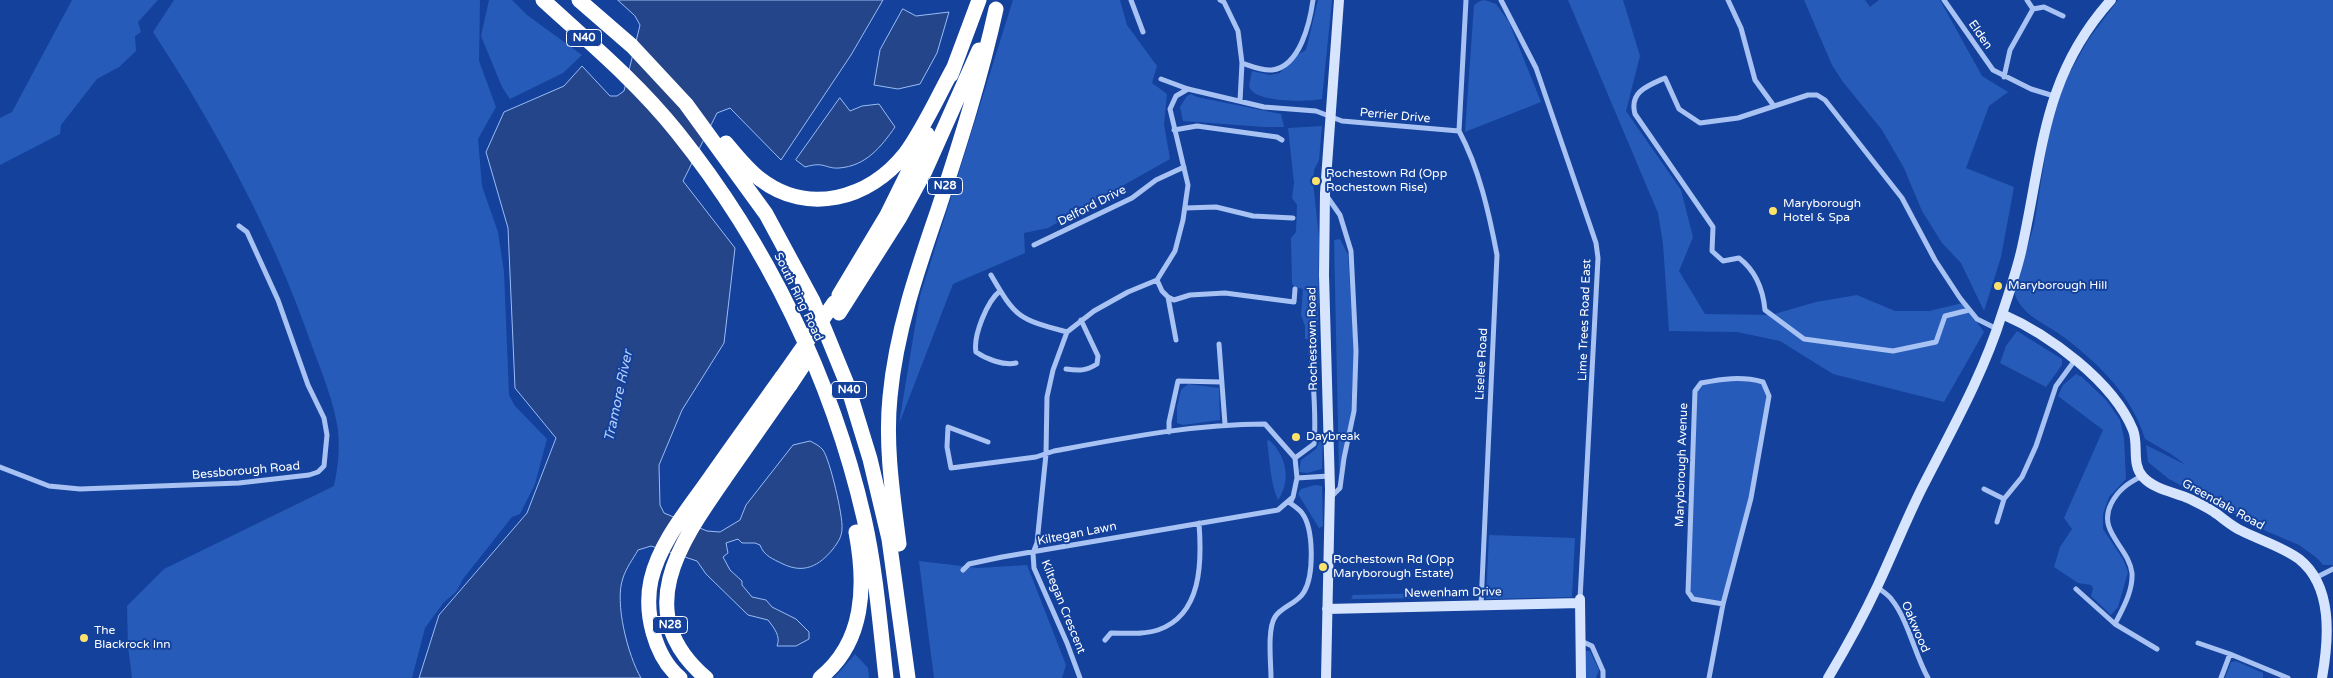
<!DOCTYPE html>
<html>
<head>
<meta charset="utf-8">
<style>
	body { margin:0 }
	canvas { display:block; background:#13419b }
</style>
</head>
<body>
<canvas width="2333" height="678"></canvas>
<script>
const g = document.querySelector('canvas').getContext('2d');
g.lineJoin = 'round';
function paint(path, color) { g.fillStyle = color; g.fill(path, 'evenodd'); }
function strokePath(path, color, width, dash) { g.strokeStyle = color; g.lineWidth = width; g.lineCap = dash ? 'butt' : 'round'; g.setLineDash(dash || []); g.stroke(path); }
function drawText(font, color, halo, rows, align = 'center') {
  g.font = font + ' "Varela Round",sans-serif'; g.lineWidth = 4; g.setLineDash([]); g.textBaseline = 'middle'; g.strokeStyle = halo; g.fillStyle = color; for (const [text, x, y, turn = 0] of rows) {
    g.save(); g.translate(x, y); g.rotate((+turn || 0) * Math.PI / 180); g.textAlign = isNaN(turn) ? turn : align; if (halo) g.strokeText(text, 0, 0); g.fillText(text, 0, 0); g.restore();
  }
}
paint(new Path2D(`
	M72,0H158L138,22L141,32L135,36L136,51L119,67L97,79L61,125L60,134L0,165V118L12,112Z
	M174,0H480L479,61L496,107L478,139L482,186L498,232L504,272L509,395L515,406L547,439L535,484L520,514L512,517L463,579L456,592L444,602L425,628L412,678H132L128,646L127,606L164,569L334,486C338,467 340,450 338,430C334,402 322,373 312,346C274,235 217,130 153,32Z
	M489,0H512L527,15L582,55L563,73L510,99L502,87L481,36Z
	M1013,0H1120L1127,25L1157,66L1152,83L1167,94L1164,124L1170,159L1048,228L1024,233L1025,253L953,284L899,424L920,296Z
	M1318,0H1332L1322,99C1307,102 1253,103 1249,86L1252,71L1270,75L1280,73L1290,59L1306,50Z
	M1485,0L1496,4L1509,22L1541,102L1465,132L1474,5L1480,1Z
	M1568,0H1623L1640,56L1626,111L1681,190L1693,237L1679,271L1705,314L1771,315L1816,302L1857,295L1895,311H1929L1963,303L1984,332L1944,402L1833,374L1780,341L1737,332L1669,331L1663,244L1658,213Z
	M1804,0H1865L1870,7L1879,0H1940L1982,76L2008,92L1989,106L1966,168L2014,187L2001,257L1984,311L1961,263L1942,243L1922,211L1904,168L1882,130L1843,82L1832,65Z
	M2118,0H2333V565H2323L2317,558L2299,545L2266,531L2169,479L2148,462L2146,445L2186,465L2171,454L2145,439C2132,396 2100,365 2065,338C2047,324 2021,316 2014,292L2034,225L2049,132L2065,81L2088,40Z
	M1191,94L1197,97L1281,114L1284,127H1264L1183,121L1180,107L1187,96Z
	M1322,126L1319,160L1314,170L1313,182L1319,237L1318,340L1305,339V326L1301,315L1303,289L1294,287L1292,283L1291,238L1296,232L1297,205L1292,198L1294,183L1288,128Z
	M1340,239L1348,255L1354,352L1351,412L1339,473L1334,240Z
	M2017,331L2062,359V365L2046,387L2000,363L2006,346Z
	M2076,374L2082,377L2107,401L2120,420L2124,438L2126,479L2109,497L2103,514V529L2123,559L2128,572L2118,607L2111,615L2091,596L2093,588L2091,585L2078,583L2054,567L2060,547L2072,529L2064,518L2103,430L2058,396L2063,385Z
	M1727,378L1764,384L1769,399L1743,528L1731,561L1723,604L1693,599L1688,592L1695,391L1701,383Z
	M1188,384L1219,388L1220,420L1183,425L1177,423V407L1181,390Z
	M1323,434L1322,469L1307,473L1299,472L1301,460L1316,449Z
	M1269,440C1286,455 1292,480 1278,500C1270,482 1270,461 1267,441Z
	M1315,485L1322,486L1323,526L1319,528L1298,494L1301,489Z
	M1489,535L1575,538L1572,597L1486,599Z
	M919,561L978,568L1027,565L1066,665L1062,678H934Z
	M1429,593V598L1351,599L1353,595Z
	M1585,651H1590L1599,670L1596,678H1585Z
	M855,654L868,668L869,678H834Z
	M2236,661L2263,673V678H2225L2231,662Z`), '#265bb9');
const water = new Path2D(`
	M618,0H883L851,55L781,160L730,108L717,113L683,181L735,248L724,343L682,410L659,465L660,505L664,513L707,531L720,532L740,520L746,505L793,445L810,441C814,443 820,446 823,450C830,460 843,516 842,528C842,537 838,542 833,549C819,566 804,574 783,564C773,559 764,556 760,545L755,543H742L738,539L726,543L728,553L723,557L730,570L742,581V585L752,597L766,600L772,607L796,619L809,632V639L796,646H777C781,636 774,628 768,620L748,615L706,574L697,561L651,546L638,550C633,559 626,568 623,578C614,602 628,656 641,678H419L439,615L527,513L556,438L515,388L508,228L486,152L504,112L564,86L582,66L610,96H617L624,91L640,25L635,16Z
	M903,9L916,16L949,12L937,53L920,84L898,89L874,85L880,50Z
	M840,98L850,111L862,106L879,104L895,127C881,147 866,166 839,168C825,169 825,161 805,167L796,160Z`);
paint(water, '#244589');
strokePath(water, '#99bcf6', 1);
strokePath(new Path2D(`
	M1131,0L1143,32
	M1220,0L1224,2L1238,31L1242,63
	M1501,0L1536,68L1596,243L1598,258L1580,599
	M1728,0L1741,28L1755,80L1774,106
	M1944,0L1993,70L2031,89L2054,96
	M2033,9L2044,7L2063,16
	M2004,77L2010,50L2033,9L2027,0
	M1161,79L1188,89L1264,107L1316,111L1342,121L1459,131
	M1188,89L1176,96L1170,109L1188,185L1183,220L1175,251L1157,280L1162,291L1168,297L1174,300L1190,295L1225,293L1294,302L1295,289
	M1240,101L1242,63C1251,66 1262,71 1272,70C1300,67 1310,22 1313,0
	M1174,130L1197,126L1277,137L1282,140
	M1459,131C1479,168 1489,213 1497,255L1481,605
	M1459,131L1466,0
	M1326,195L1340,215L1351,251L1356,351L1354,411L1344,458L1340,488L1330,498
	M1185,208L1216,207L1253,216L1293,218
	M1034,245L1132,198L1156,180L1184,167
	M991,275C1016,318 1018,319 1067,332
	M1000,291C987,301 973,336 976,352C986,359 1004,366 1016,363
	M1168,297L1176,340
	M1969,310L1945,316L1936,342L1893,351L1804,339L1765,310C1763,289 1756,271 1739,258L1723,261L1712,251L1713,227L1635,114C1629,92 1647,86 1665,78L1679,109L1700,123L1738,118L1808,95H1817L1825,100L1902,198L1935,260L1960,298L1977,319L1997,329
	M1219,344L1225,424
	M1066,369C1079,371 1086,371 1097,364L1098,356L1081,320
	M1169,432V422L1178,381L1221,382
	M1295,458L1314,444C1317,412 1312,378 1311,345
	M0,467L49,486L80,489L239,483L309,475L318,472L324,466L327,435L324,418L308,385L278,300L247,232L239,226
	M1297,478L1329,476
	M1984,489L2004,499
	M1997,522L2004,499L2022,477L2036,446L2056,386L2075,360
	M963,570L969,564L1002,557L1278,510L1293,497L1297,478L1295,458L1265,424C1194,424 1124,438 1054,451L1036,457L951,468L947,447L948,427L988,442
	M2317,577L2333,569
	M1877,587C1882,591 1889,595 1892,600C1908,620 1915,655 1928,678
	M2076,589L2115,624L2157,649
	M2115,624C2123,608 2133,591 2132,573C2129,547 2097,532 2111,504C2118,490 2128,483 2142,476
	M1105,640L1111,633C1126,633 1143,635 1158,630C1202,615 1202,562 1199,523
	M1581,641L1592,646L1603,671V678
	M2198,643L2230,654L2288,678
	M1080,678L1067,643L1034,568L1033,553L1037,543L1046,454L1047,397L1053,370L1067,332L1094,311L1128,292L1157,280
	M1271,678C1271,663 1267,629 1275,617C1282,606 1297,604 1304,592C1314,575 1314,529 1302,513C1299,509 1294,506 1290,503L1292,499
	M1709,678L1723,604L1751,498L1769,396L1763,382C1741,376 1722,379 1701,383L1695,391L1688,592L1693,599L1723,604
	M2221,678L2230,654`), '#a7c2f3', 5);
strokePath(new Path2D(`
	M2002,314C2048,334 2113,381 2133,430C2139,445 2131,464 2143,477C2155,490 2175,492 2190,499C2198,503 2207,507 2214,512C2223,518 2231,526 2242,531C2260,540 2283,547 2299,559C2333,586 2329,638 2322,678
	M1580,599L1581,678
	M1327,609L1580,603
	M1326,678L1330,489L1324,275L1325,193L1339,0
	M1828,678C1846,648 1863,617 1878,585C1893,553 1906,520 1922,488C1951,431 1983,375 2002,314C2009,293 2016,273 2021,252C2043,156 2041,78 2111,0`), '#d7e4fd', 10);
strokePath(new Path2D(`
	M543,0C589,42 638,83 677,132C767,244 832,379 864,518C876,571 880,625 886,678
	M579,0L632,46L686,104L766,214L813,301L847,384L870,459L889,539L908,678
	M951,75L979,0
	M726,143C736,155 747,169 760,179C808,216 869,199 905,154C924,128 938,96 954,67
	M839,295L887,215L927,134
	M839,313L900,217L925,171L979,50
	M899,544C893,496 885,446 890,397C896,332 917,271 938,210C960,143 981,77 996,9
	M680,678C654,656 644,612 651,580C660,541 690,507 712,475C735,442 759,409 782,377
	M706,678C629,612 681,541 727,475C748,445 769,415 790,385
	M820,678C865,642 866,585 856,532`), '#fff', 15);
strokePath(new Path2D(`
	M782,377L834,303
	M790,385L810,355`), '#fff', 15);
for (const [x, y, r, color] of [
	[1316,181,5,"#ffe26a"],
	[1773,211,5,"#ffe26a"],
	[1998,286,5,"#ffe26a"],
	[1296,437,5,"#ffe26a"],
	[1323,567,5,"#ffe26a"],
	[84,638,5,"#ffe26a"]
]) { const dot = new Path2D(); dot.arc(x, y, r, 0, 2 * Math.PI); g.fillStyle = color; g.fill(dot); strokePath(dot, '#13419b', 2); }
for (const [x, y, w] of [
	[584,38,35],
	[945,186,35],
	[849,390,35],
	[670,625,35]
]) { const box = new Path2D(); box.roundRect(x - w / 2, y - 8.5, w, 17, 4); g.fillStyle = '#13419b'; g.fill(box); strokePath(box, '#fff', 1); }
drawText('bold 11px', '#fff', null, [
	["N40",584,38],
	["N28",945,186],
	["N40",849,390],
	["N28",670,625]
]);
drawText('12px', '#fff', '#13419b', [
	["Elden",1980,35,55],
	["Perrier Drive",1395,116,5],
	["Delford Drive",1092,206,-27],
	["South Ring Road",798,297,64],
	["Lime Trees Road East",1585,320,-88],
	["Rochestown Road",1313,339,-91],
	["Liselee Road",1482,364,-87],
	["Maryborough Avenue",1682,465,-88],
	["Bessborough Road",246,471,-5],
	["Greendale Road",2223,505,29],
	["Kiltegan Lawn",1077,534,-11],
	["Newenham Drive",1453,593,-1],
	["Kiltegan Crescent",1063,607,68],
	["Oakwood",1915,627,67]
]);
drawText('12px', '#fff', '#13419b', [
	["Rochestown Rd (Opp",1326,174],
	["Rochestown Rise)",1326,188],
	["Maryborough",1783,204],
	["Hotel & Spa",1783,218],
	["Maryborough Hill",2008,286],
	["Daybreak",1306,437],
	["Rochestown Rd (Opp",1333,560],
	["Maryborough Estate)",1333,574],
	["The",94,631],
	["Blackrock Inn",94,645]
], 'left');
drawText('italic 14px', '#b4cdfa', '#13419b', [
	["Tramore River",619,396,-78]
]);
</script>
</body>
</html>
